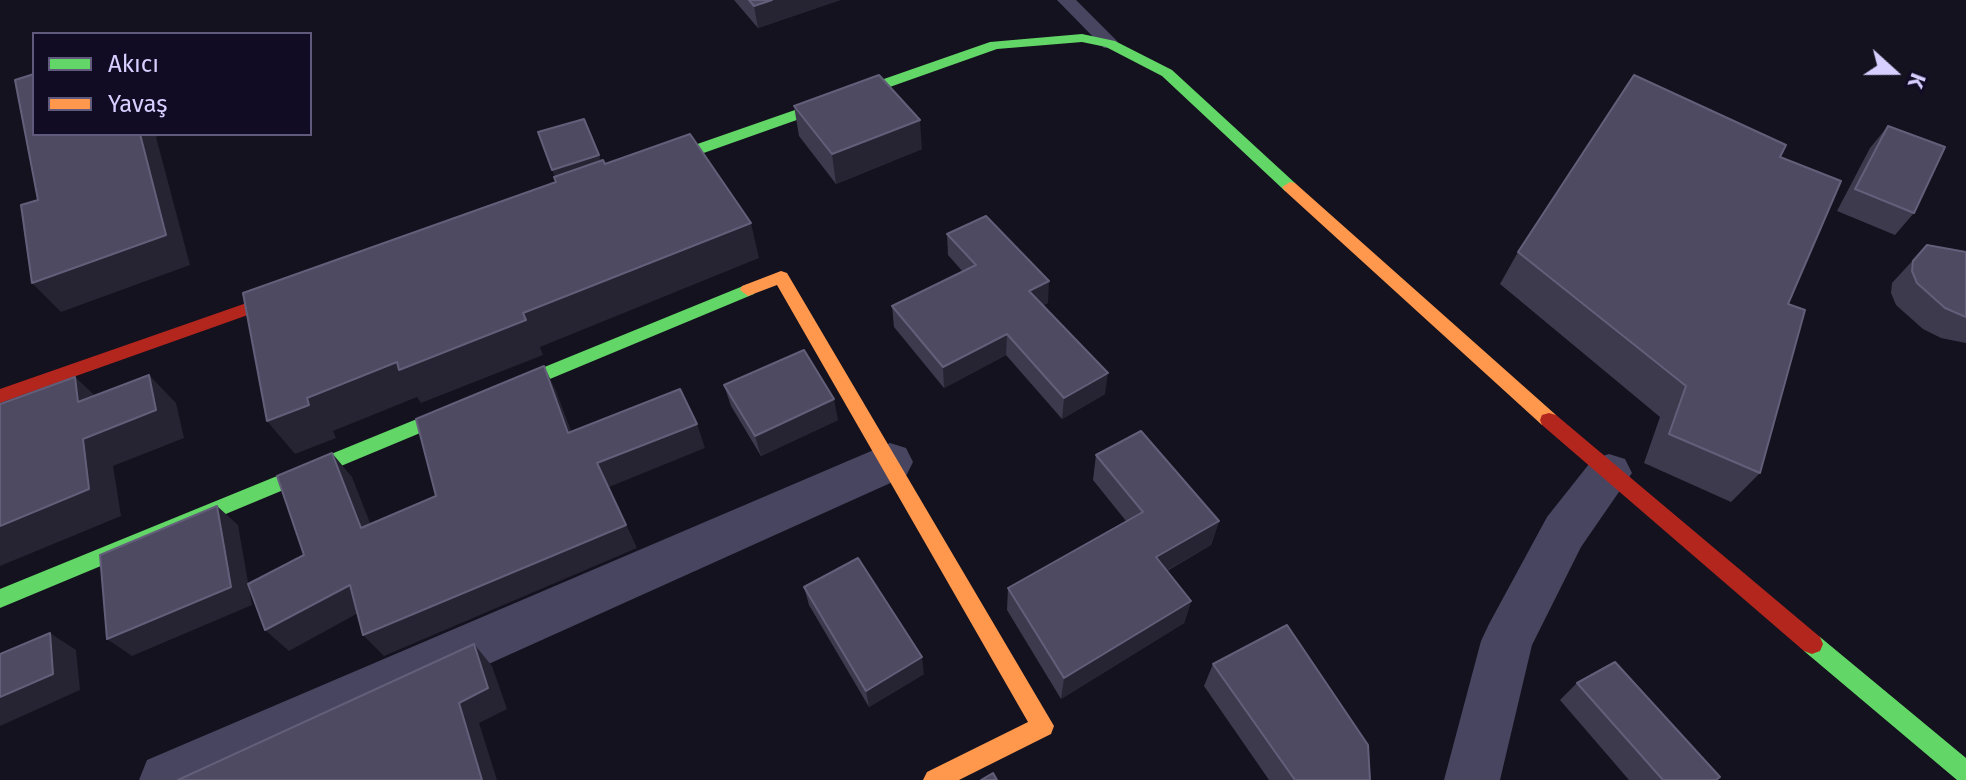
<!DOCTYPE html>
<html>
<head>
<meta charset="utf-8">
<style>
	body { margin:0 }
	#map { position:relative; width:1966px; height:780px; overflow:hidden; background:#14121e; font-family:"Fira Sans",sans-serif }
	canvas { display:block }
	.legend { position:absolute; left:32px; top:32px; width:280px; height:104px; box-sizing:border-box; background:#110c24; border:2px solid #605a7c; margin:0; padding:10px 14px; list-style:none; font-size:24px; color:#d6cfff }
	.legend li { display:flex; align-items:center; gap:16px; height:40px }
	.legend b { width:40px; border:2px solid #605a7c }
	.north { position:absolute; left:1854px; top:32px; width:80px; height:80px; -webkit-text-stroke:6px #110c24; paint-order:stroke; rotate:111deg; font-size:22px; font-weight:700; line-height:32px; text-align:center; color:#d6cfff }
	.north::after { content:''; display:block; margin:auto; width:28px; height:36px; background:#d6cfff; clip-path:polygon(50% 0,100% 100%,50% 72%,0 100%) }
</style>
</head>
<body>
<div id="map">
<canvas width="1966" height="780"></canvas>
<ul class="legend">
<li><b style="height:10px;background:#63d668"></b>Akıcı</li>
<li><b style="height:10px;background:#ff974d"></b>Yavaş</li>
</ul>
<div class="north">K</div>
</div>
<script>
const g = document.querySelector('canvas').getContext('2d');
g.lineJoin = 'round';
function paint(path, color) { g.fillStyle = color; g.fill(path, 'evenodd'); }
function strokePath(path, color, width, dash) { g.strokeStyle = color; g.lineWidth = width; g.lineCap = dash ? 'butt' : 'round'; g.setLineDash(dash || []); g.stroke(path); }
paint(new Path2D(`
	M1057,0H1076L1116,40L1119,44L1116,48H1104Z`), '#474560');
paint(new Path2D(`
	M890,443L906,448L913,462L906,476L231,780H139L147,760Z
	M1609,454L1625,459L1632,473L1581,547L1532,645L1500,780H1444L1481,641L1489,624L1547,517L1593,459Z`), '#474560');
paint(new Path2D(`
	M1082,34L1115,41L1172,70L1295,183V191H1285L1162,76L1106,47L1082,42L997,49L650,172H640L637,168L640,164L990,42Z
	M748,284L754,286L756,290L754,294L0,608V589Z
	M1812,634L1820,637L1966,758V780H1957L1804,651L1801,644L1804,637Z`), '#63d668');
paint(new Path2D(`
	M1290,182L1295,183L1556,415L1558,420L1556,425H1542L1285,191L1282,187Z
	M781,271L787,273L1054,726L1051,734L959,780H923L927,772L1028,722L777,285L748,296L740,290L742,286Z`), '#ff974d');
paint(new Path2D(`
	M301,284L309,290L307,294L0,403V389Z
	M1549,413L1556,415L1820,637L1823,644L1820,651L1812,654L1804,651L1542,425L1540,420L1542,415Z`), '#b3261e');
paint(new Path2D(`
	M734,0H840L758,28Z
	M794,106L922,149L836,184L799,136Z
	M1888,126L1914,213L1895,235L1837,211L1870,148Z
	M1780,157L1788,304L1760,473L1731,502L1644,463L1660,417L1500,284L1518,252Z
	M947,234L1048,303L1043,305L1105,394L1062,419L1006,355L944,388L894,327L892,306L963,272L948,255Z
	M1927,245L1966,252V343L1941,338L1923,329L1896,305L1891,293L1892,283Z
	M724,385L838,420L761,456L731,406Z
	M1096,455L1219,521L1211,545L1167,571L1191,601L1184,623L1061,699L1007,610L1008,588L1126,521L1093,480Z
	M804,587L924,674L869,707L809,605Z
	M1213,664L1370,780H1269L1204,686Z
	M1577,683L1716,780H1629L1560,700Z`), '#3d3a4e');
paint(new Path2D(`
	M772,0H840L758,28L754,6Z
	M920,120L922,149L836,184L832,154Z
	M140,134H165L156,137L190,265L61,312L32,283Z
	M599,155L603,166L557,182L552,170Z
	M751,223L759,258L540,347L543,355L421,403L417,397L333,431L336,438L295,454L267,421L307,398Z
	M1049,281L1048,303L1028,312L1029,291Z
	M1007,334L1006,355L944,388L943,367Z
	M544,366L556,391L581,457L568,433Z
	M1108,373L1105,394L1062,419L1064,398Z
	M149,375L176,403L184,438L113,466L121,516L0,566V526L83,439L75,377L105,405Z
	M834,399L838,420L761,456L755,436Z
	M697,424L705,448L609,487L637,548L384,656L363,635L597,463Z
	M332,453L352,477L381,551L361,528Z
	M217,506L238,525L252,605L132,656L107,639Z
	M1219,521L1211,545L1150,580L1156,557Z
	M350,585L371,606L289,651L265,630Z
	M1191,601L1184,623L1061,699L1064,678Z
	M50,633L76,650L80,690L0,726V697Z
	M474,644L492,666L507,709L479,723L497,780H482L459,703Z
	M922,657L924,674L869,707L866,691Z`), '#262333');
const building = new Path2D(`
	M749,0H772L754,6Z
	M34,74V134H140L166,235L32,283L21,205L38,200L15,80Z
	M879,75L920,120L832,154L794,106Z
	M1634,75L1786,145L1780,157L1841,181L1788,304L1805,310L1760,473L1669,434L1686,386L1518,252Z
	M584,119L599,155L552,170L538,132Z
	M1888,126L1945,147L1914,213L1855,189Z
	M690,134L751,223L523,313L526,320L399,370L397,362L307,398L309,405L267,421L243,293L556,182L554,177L603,160L605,164Z
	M986,216L1049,281L1029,291L1108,373L1064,398L1007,334L943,367L892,306L976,265L947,234Z
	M1927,245L1966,252V317L1945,308L1917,283L1912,271L1913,261Z
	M804,350L834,399L755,436L724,385Z
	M544,366L568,433L680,389L697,424L597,463L626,525L363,635L350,585L265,630L248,584L304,555L277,476L332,453L361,528L436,496L416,419Z
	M149,375L156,410L83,439L89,489L0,526V404L75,377L78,402Z
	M1141,431L1219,521L1156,557L1191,601L1064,678L1008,588L1143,512L1096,455Z
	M217,506L231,587L107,639L100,555Z
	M858,558L922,657L866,691L804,587Z
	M1287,625L1368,745L1370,780H1295L1213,664Z
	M50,633L53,674L0,697V654Z
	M474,644L488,688L459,703L482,780H178Z
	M1615,662L1720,777L1716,780H1663L1577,683Z
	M993,773L997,780H981Z`);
paint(building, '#4e4a61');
strokePath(building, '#635f7a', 2);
</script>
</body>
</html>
